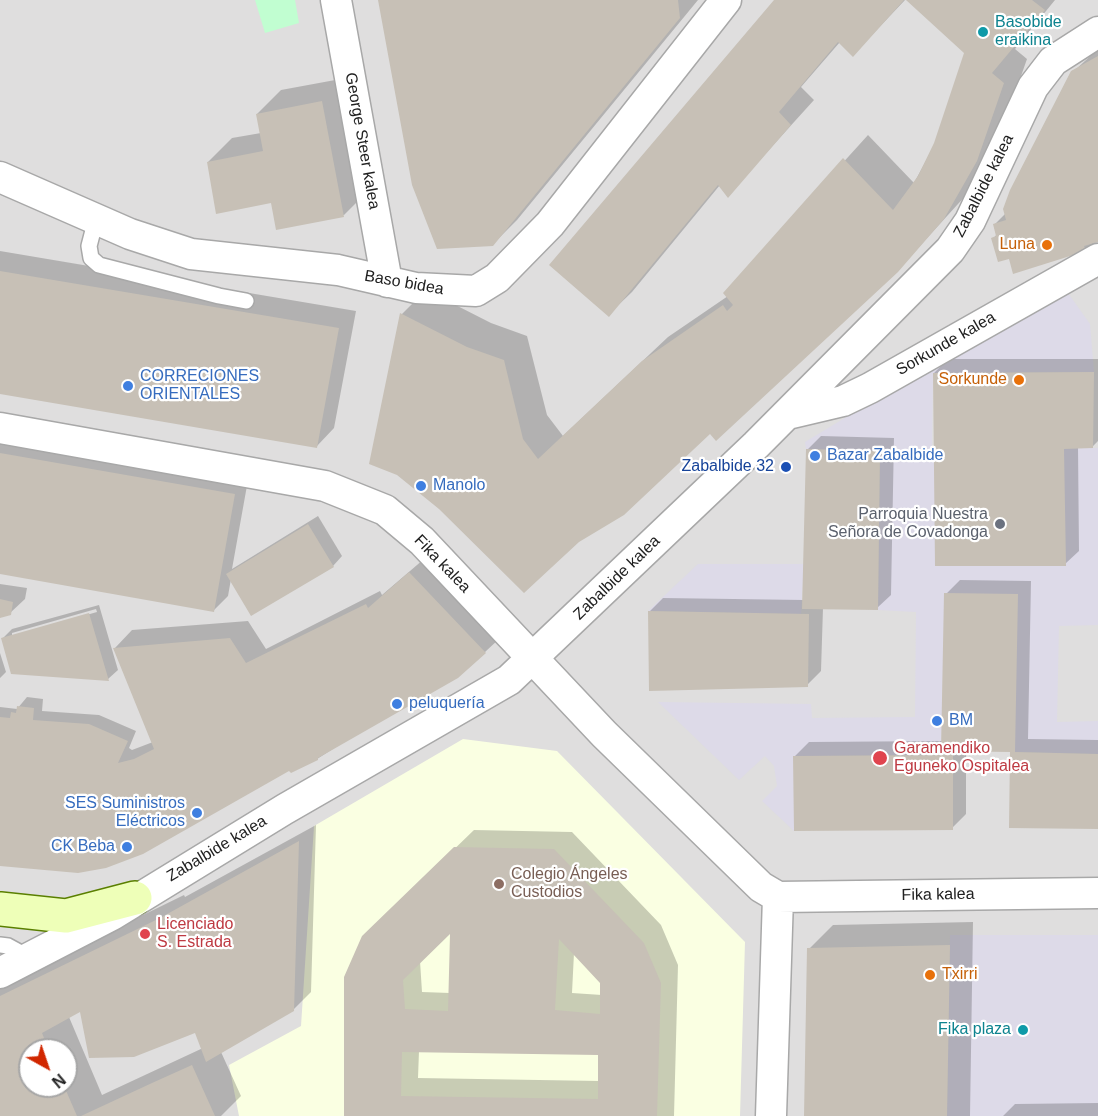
<!DOCTYPE html>
<html>
<head>
<meta charset="utf-8">
<style>
	body { margin:0 }
	#map { position:relative; width:1098px; height:1116px; overflow:hidden; background:#f2f0e7; font-family:Arial,sans-serif }
	canvas { display:block }
	.north { position:absolute; left:18px; top:1038px; width:60px; height:60px; box-sizing:border-box; background:#fff; border:2px solid #a6a6a6; border-radius:50%; rotate:140deg; font-size:16px; font-weight:700; line-height:24px; text-align:center; color:#212121 }
	.north::after { content:''; display:block; margin:auto; width:21px; height:27px; background:#d12700; clip-path:polygon(50% 0,100% 100%,50% 72%,0 100%) }
</style>
</head>
<body>
<div id="map">
<canvas width="1098" height="1116"></canvas>
<div class="north">N</div>
</div>
<script>
const g = document.querySelector('canvas').getContext('2d');
g.lineJoin = 'round';
function paint(path, color) { g.fillStyle = color; g.fill(path, 'evenodd'); }
function strokePath(path, color, width, dash) { g.strokeStyle = color; g.lineWidth = width; g.lineCap = dash ? 'butt' : 'round'; g.setLineDash(dash || []); g.stroke(path); }
function drawText(font, color, halo, rows, align = 'center') {
  g.font = font + ' Arial,sans-serif'; g.lineWidth = 4.5; g.setLineDash([]); g.textBaseline = 'middle'; g.strokeStyle = halo; g.fillStyle = color; for (const [text, x, y, turn = 0] of rows) {
    g.save(); g.translate(x, y); g.rotate((+turn || 0) * Math.PI / 180); g.textAlign = isNaN(turn) ? turn : align; if (halo) g.strokeText(text, 0, 0); g.fillText(text, 0, 0); g.restore();
  }
}
paint(new Path2D(`
	M0,0H1098V1116H0ZM30,1050H66V1086H30Z`), '#dfdede');
paint(new Path2D(`
	M463,739L557,751L745,942L740,1116H239L229,1065L301,1026L314,826Z`), '#faffe2');
paint(new Path2D(`
	M255,0H295L299,23L265,33Z`), '#c1fed1');
paint(new Path2D(`
	M1068,293L1090,324L1094,372L933,373L932,449L1098,448V625L1059,626L1057,722L1098,721V754L1015,752L945,593L941,755L794,756V831L762,801L777,786L774,766L765,756L739,780L658,702L811,704L812,718L915,717L916,612L878,610L880,452L806,449L805,442L944,358Z
	M698,564H804L801,614L648,611Z
	M950,935H1098V1116H947Z`), '#dddae8');
paint(new Path2D(`
	M380,0H698L517,220L492,245Z
	M775,0H905L853,55L840,42L801,87L814,100L728,195L720,185L632,292L608,315Z
	M908,0H1055L1015,49L1027,59L1000,136L968,193L897,271L711,431L440,508L398,474L371,463L402,314L426,290L491,323L527,336L547,415L563,436L668,337L728,296L725,293L868,135L914,183L935,144L966,53Z
	M1098,49V240L1085,250L1010,257L993,239L997,234L995,224L1005,214L1073,72Z
	M346,78L368,191L344,215L272,201L208,162L232,138L261,133L257,114L281,90Z
	M0,251L356,311L334,428L317,446L0,393Z
	M948,359H1098V441L1093,446L1078,447L1079,551L1065,564L934,373Z
	M821,436L894,438L891,595L877,608H823L821,671L807,685L649,612L663,598L804,600L807,450Z
	M0,437L248,480L232,569L318,516L342,556L333,566L231,579L228,596L214,610L0,572Z
	M424,559L499,639L485,652L317,759L288,770L142,853L78,872L0,865V707L17,709L27,697L43,699L42,711L99,715L136,731L129,748L132,750L153,742L115,648L132,630L248,621L266,649L380,591L382,595Z
	M960,580L1031,581L1028,739L1098,740V827L1012,751L966,750V814L952,828L795,756L809,742L943,741L946,594Z
	M0,584L27,588L25,599L10,613L0,617Z
	M99,605L118,670L108,679L12,673L3,638L12,629ZM96,609L97,612L12,636V633Z
	M0,653L6,672L0,678Z
	M316,825L311,992L293,1010L221,1052L241,1096L221,1116H0V985L184,895L185,897ZM82,1010L197,1029L203,1048L102,1095L69,1017ZM30,1050H66V1086H30Z
	M474,830L572,832L661,925L678,965L674,1116H346L382,919ZM451,931L450,993L422,992L420,961ZM574,953L602,982V995L572,993ZM419,1051L600,1053V1081L418,1078Z
	M973,922L970,1116H806L809,949L833,925Z
	M1098,1103V1116H1003L1015,1104Z`), '#0003');
paint(new Path2D(`
	M378,0H678L680,18L493,246L437,249L412,185Z
	M774,0H904L853,57L838,42L779,112L791,125L728,198L718,185L609,317L549,265Z
	M906,0H1032L1045,10L992,73L1004,83L977,161L944,219L898,272L716,441L710,434L624,515L579,542L524,593L439,509L397,475L369,464L400,313L467,347L504,360L523,439L538,459L642,361L723,305L727,311L733,305L723,293L843,158L893,210L918,176L934,143L964,53Z
	M1098,56V242L1084,246L1086,251L1013,274L1009,259L998,262L991,238L996,236L993,224L1006,220L1003,209L1010,190L1071,71Z
	M322,101L344,217L276,230L271,203L216,214L207,162L263,151L256,114Z
	M0,271L339,328L317,448L0,394Z
	M1094,372L1093,448L1064,449L1066,566H935L933,373Z
	M806,449L880,451L878,610L802,609Z
	M0,453L235,494L214,612L0,574Z
	M308,524L334,567L251,616L226,574Z
	M409,572L486,653L458,678L318,758V760L291,773L289,771L143,854L106,868L78,873L0,866V717L10,718L11,712L16,713L17,706L34,708L33,720L89,724L128,741L118,763L134,759L154,749L113,648L230,638L246,663L366,604L368,608Z
	M944,593L1018,594L1015,752L1098,754V829L1009,828L1010,752L941,751Z
	M0,599L13,602L11,615L0,618Z
	M648,611L809,614L808,687L649,691Z
	M89,613L109,681L11,674L1,638Z
	M953,755V830L794,831L793,756Z
	M299,841L294,1011L206,1062L195,1033L134,1057L89,1058L80,1012L42,1033L49,1050H30V1086H64L77,1116H0V996L160,918Z
	M454,847L554,849L644,943L661,983L657,1116H344V977L362,936ZM450,934L448,1011L405,1009L403,980ZM559,939L600,983V1014L555,1010ZM402,1052L598,1055V1099L401,1096Z
	M950,945L947,1116H804L807,948Z
	M192,1065L215,1116H81L152,1083Z`), '#c7c0b6');
const lane = new Path2D(`
	M96,219L89,246L91,258L99,265L219,296L246,301
	M0,945L8,946L30,958`);
const street = new Path2D(`
	M336,0L387,282
	M0,177L130,234L191,254L338,270L416,288L476,291L497,278L550,224L726,0
	M788,414L843,401L870,388L1098,259
	M0,428L325,486L385,510L422,541L604,734L761,887L778,897L1098,893
	M0,973L112,915L285,809L509,680L756,445L950,250L970,221L1033,87L1053,61L1098,32
	M771,1116L778,897`);
const secondary = new Path2D(`
	M0,909L66,916L135,898`);
strokePath(lane, '#a8a8a8', 18);
strokePath(street, '#a8a8a8', 33);
strokePath(secondary, '#5a7f00', 36);
strokePath(lane, '#fff', 15);
strokePath(street, '#fff', 30);
strokePath(secondary, '#eeffb8', 33);
for (const [x, y, r, color] of [
	[983,32,6,"#0f9aa8"],
	[1047,245,6,"#e8710a"],
	[1019,380,6,"#e8710a"],
	[128,386,6,"#3f7fe0"],
	[815,456,6,"#3f7fe0"],
	[786,467,6,"#1a4fb4"],
	[421,486,6,"#3f7fe0"],
	[1000,524,6,"#6b7280"],
	[397,704,6,"#3f7fe0"],
	[937,721,6,"#3f7fe0"],
	[880,758,8,"#e0444e"],
	[197,813,6,"#3f7fe0"],
	[127,847,6,"#3f7fe0"],
	[499,884,6,"#8d6e63"],
	[145,934,6,"#e0444e"],
	[930,975,6,"#e8710a"],
	[1023,1030,6,"#0f9aa8"]
]) { const dot = new Path2D(); dot.arc(x, y, r, 0, 2 * Math.PI); g.fillStyle = color; g.fill(dot); strokePath(dot, '#fff', 2); }
drawText('16px', '#0d838f', '#fff', [
	["Basobide",995,23],
	["eraikina",995,41],
	["Fika plaza",1011,1030,"right"]
], 'left');
drawText('16px', '#212121', '#fff', [
	["George Steer kalea",362,141,80],
	["Zabalbide kalea",984,186,-63],
	["Baso bidea",404,283,10],
	["Sorkunde kalea",946,344,-30],
	["Fika kalea",442,564,46],
	["Zabalbide kalea",617,578,-44],
	["Zabalbide kalea",217,849,-31],
	["Fika kalea",938,895,-1]
]);
drawText('16px', '#c56008', '#fff', [
	["Luna",1035,245],
	["Sorkunde",1007,380],
	["Txirri",942,975,"left"]
], 'right');
drawText('16px', '#366cbe', '#fff', [
	["CORRECIONES",140,377],
	["ORIENTALES",140,395],
	["Bazar Zabalbide",827,456],
	["Manolo",433,486],
	["peluquería",409,704],
	["BM",949,721],
	["SES Suministros",185,804,"right"],
	["Eléctricos",185,822,"right"],
	["CK Beba",115,847,"right"]
], 'left');
drawText('16px', '#164399', '#fff', [
	["Zabalbide 32",774,467]
], 'right');
drawText('16px', '#5b616d', '#fff', [
	["Parroquia Nuestra",988,515],
	["Señora de Covadonga",988,533]
], 'right');
drawText('16px', '#be3a42', '#fff', [
	["Garamendiko",894,749],
	["Eguneko Ospitalea",894,767],
	["Licenciado",157,925],
	["S. Estrada",157,943]
], 'left');
drawText('16px', '#785e54', '#fff', [
	["Colegio Ángeles",511,875],
	["Custodios",511,893]
], 'left');
</script>
</body>
</html>
